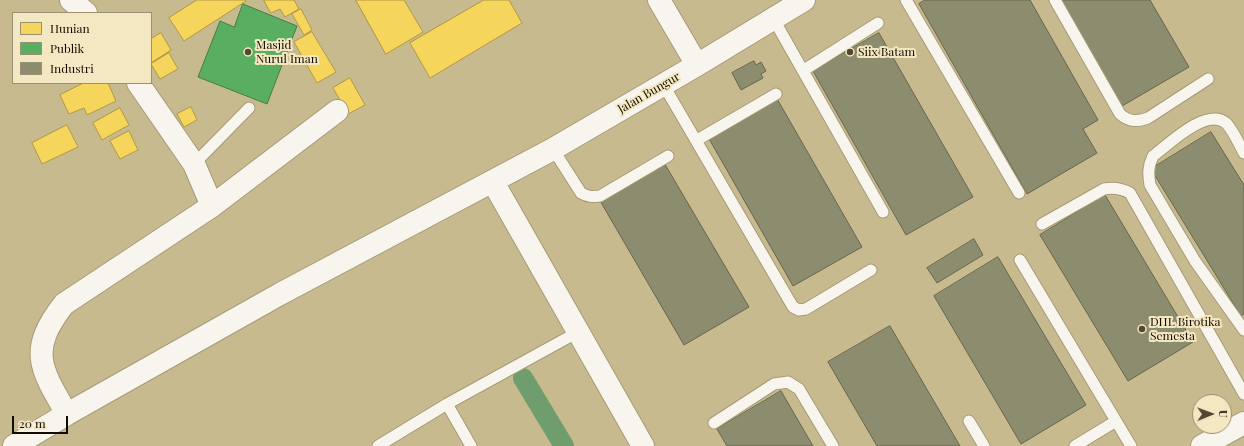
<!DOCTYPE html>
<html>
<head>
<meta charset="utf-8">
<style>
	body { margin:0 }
	#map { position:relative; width:1244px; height:446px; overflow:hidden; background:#c8ba8f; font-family:"Playfair Display",serif }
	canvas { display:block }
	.legend { position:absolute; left:12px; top:12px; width:140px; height:72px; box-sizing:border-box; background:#f4e8c2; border:1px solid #9a9074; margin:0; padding:5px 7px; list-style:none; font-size:12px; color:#120b00 }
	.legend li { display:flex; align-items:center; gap:8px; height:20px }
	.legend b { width:20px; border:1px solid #9a9074 }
	.north { position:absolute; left:1192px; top:394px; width:40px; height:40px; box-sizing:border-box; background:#f4e8c2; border:1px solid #9a9074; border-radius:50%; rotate:89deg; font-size:11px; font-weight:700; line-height:16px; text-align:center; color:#120b00 }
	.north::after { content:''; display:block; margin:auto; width:14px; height:18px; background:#524832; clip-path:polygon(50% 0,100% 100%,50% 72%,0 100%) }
	.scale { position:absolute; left:12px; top:416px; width:56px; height:18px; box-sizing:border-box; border:2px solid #120b00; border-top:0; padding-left:5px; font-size:12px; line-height:14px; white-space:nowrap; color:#120b00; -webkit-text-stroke:3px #f4e8c2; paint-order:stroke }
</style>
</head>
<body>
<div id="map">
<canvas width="1244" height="446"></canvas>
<ul class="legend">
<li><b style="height:11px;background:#f6d55c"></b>Hunian</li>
<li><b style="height:11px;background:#5aae61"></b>Publik</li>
<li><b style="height:11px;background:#8c8c6e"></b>Industri</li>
</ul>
<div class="north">U</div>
<div class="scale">20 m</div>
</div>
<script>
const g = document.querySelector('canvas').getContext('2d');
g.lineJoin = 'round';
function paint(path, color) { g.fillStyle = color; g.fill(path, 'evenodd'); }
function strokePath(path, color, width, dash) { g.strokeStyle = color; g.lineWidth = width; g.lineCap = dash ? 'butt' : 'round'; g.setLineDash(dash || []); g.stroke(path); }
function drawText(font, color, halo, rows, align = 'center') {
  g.font = font + ' "Playfair Display",serif'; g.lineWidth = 4; g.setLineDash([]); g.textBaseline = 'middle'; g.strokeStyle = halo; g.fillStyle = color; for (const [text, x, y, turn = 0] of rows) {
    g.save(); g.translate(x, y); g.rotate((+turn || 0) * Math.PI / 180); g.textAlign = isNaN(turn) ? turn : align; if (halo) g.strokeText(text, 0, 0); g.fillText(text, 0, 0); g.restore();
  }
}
const homes = new Path2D(`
	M197,0H246V1L184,41L169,18Z
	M264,0H294L299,9L285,17L280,9L271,13Z
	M356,0H404L423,32L386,54Z
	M484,0H509L522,23L430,78L410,43Z
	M301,9L312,30L304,35L292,14Z
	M312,32L336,72L317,83L294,42Z
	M161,33L171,50L151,63V39Z
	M169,53L178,69L160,79L151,64Z
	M350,78L365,105L348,114L333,88Z
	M84,83H108L116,101L87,115L84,108L69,114L60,95Z
	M191,107L197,120L184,127L177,114Z
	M120,108L129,125L102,140L93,123Z
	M67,125L78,147L42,164L32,143Z
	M129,131L138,150L120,159L110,141Z`);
paint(homes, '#f6d55c');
strokePath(homes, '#b29840', 1);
const public = new Path2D(`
	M243,4L297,26L267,104L198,77L220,21L234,27Z`);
paint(public, '#5aae61');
strokePath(public, '#447d44', 1);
const industry = new Path2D(`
	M925,0H1030L1098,120L1083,129L1097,153L1027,194L919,4Z
	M1062,0H1150L1189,67L1122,106Z
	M879,33L973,197L906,235L813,71Z
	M754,61L756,65L761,62L766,71L761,74L763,78L741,90L732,73Z
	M776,97L862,247L793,286L708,137Z
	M1211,132L1244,185V314L1241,316L1151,169Z
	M663,161L749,307L684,345L599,199Z
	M1105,195L1193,342L1128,381L1040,235Z
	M974,239L983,255L937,283L927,268Z
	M998,257L1086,405L1021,444L934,296Z
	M890,326L960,446H877L828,362Z
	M781,391L813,446H727L717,429Z`);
paint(industry, '#8c8c6e');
strokePath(industry, '#67654d', 1);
strokePath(new Path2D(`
	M523,378L564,446`), '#709d6d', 20);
const lane = new Path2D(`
	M906,0L1019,193
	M1055,0L1120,114C1129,122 1137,122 1148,118L1208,79
	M773,18L883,212
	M804,70L878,23
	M663,84L793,307L799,310L806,309L871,270
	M697,140L776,94
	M553,149L581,193C588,197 592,197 600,196L668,156
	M1244,153C1239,144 1233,130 1226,123C1206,107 1169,144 1153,156C1148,166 1148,174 1150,185L1195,261L1244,330
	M194,164L249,108
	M1042,224L1104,189C1114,187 1121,188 1130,193L1244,394
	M1020,260L1131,446
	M969,421L984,446
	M714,423L774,384L788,382L799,389L833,446
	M378,446L447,404
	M471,446L447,404L578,332
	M1075,446L1116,421`);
const street = new Path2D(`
	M71,0L86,13
	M659,0L697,65
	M493,182L643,446
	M212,206L337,111
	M67,414C40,368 28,350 64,304L212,206L194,164L138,83
	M14,446L67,414L280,294L553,149L697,65L804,0
	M1202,446L1244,423`);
strokePath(lane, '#a69b78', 13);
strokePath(street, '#a69b78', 24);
strokePath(lane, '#f7f5ee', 11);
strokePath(street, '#f7f5ee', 22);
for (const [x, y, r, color] of [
	[248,52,4,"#524832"],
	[850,52,4,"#524832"],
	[1142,329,4,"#524832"]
]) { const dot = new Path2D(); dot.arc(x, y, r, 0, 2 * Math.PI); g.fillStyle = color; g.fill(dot); strokePath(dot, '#f4e8c2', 1.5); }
drawText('12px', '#120b00', '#f4e8c2', [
	["Masjid",256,45],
	["Nurul Iman",256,59],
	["Siix Batam",858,52],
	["DHL Birotika",1150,322],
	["Semesta",1150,336]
], 'left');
drawText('12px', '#120b00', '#f4e8c2', [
	["Jalan Bungur",649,93,-30]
]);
</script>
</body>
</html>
